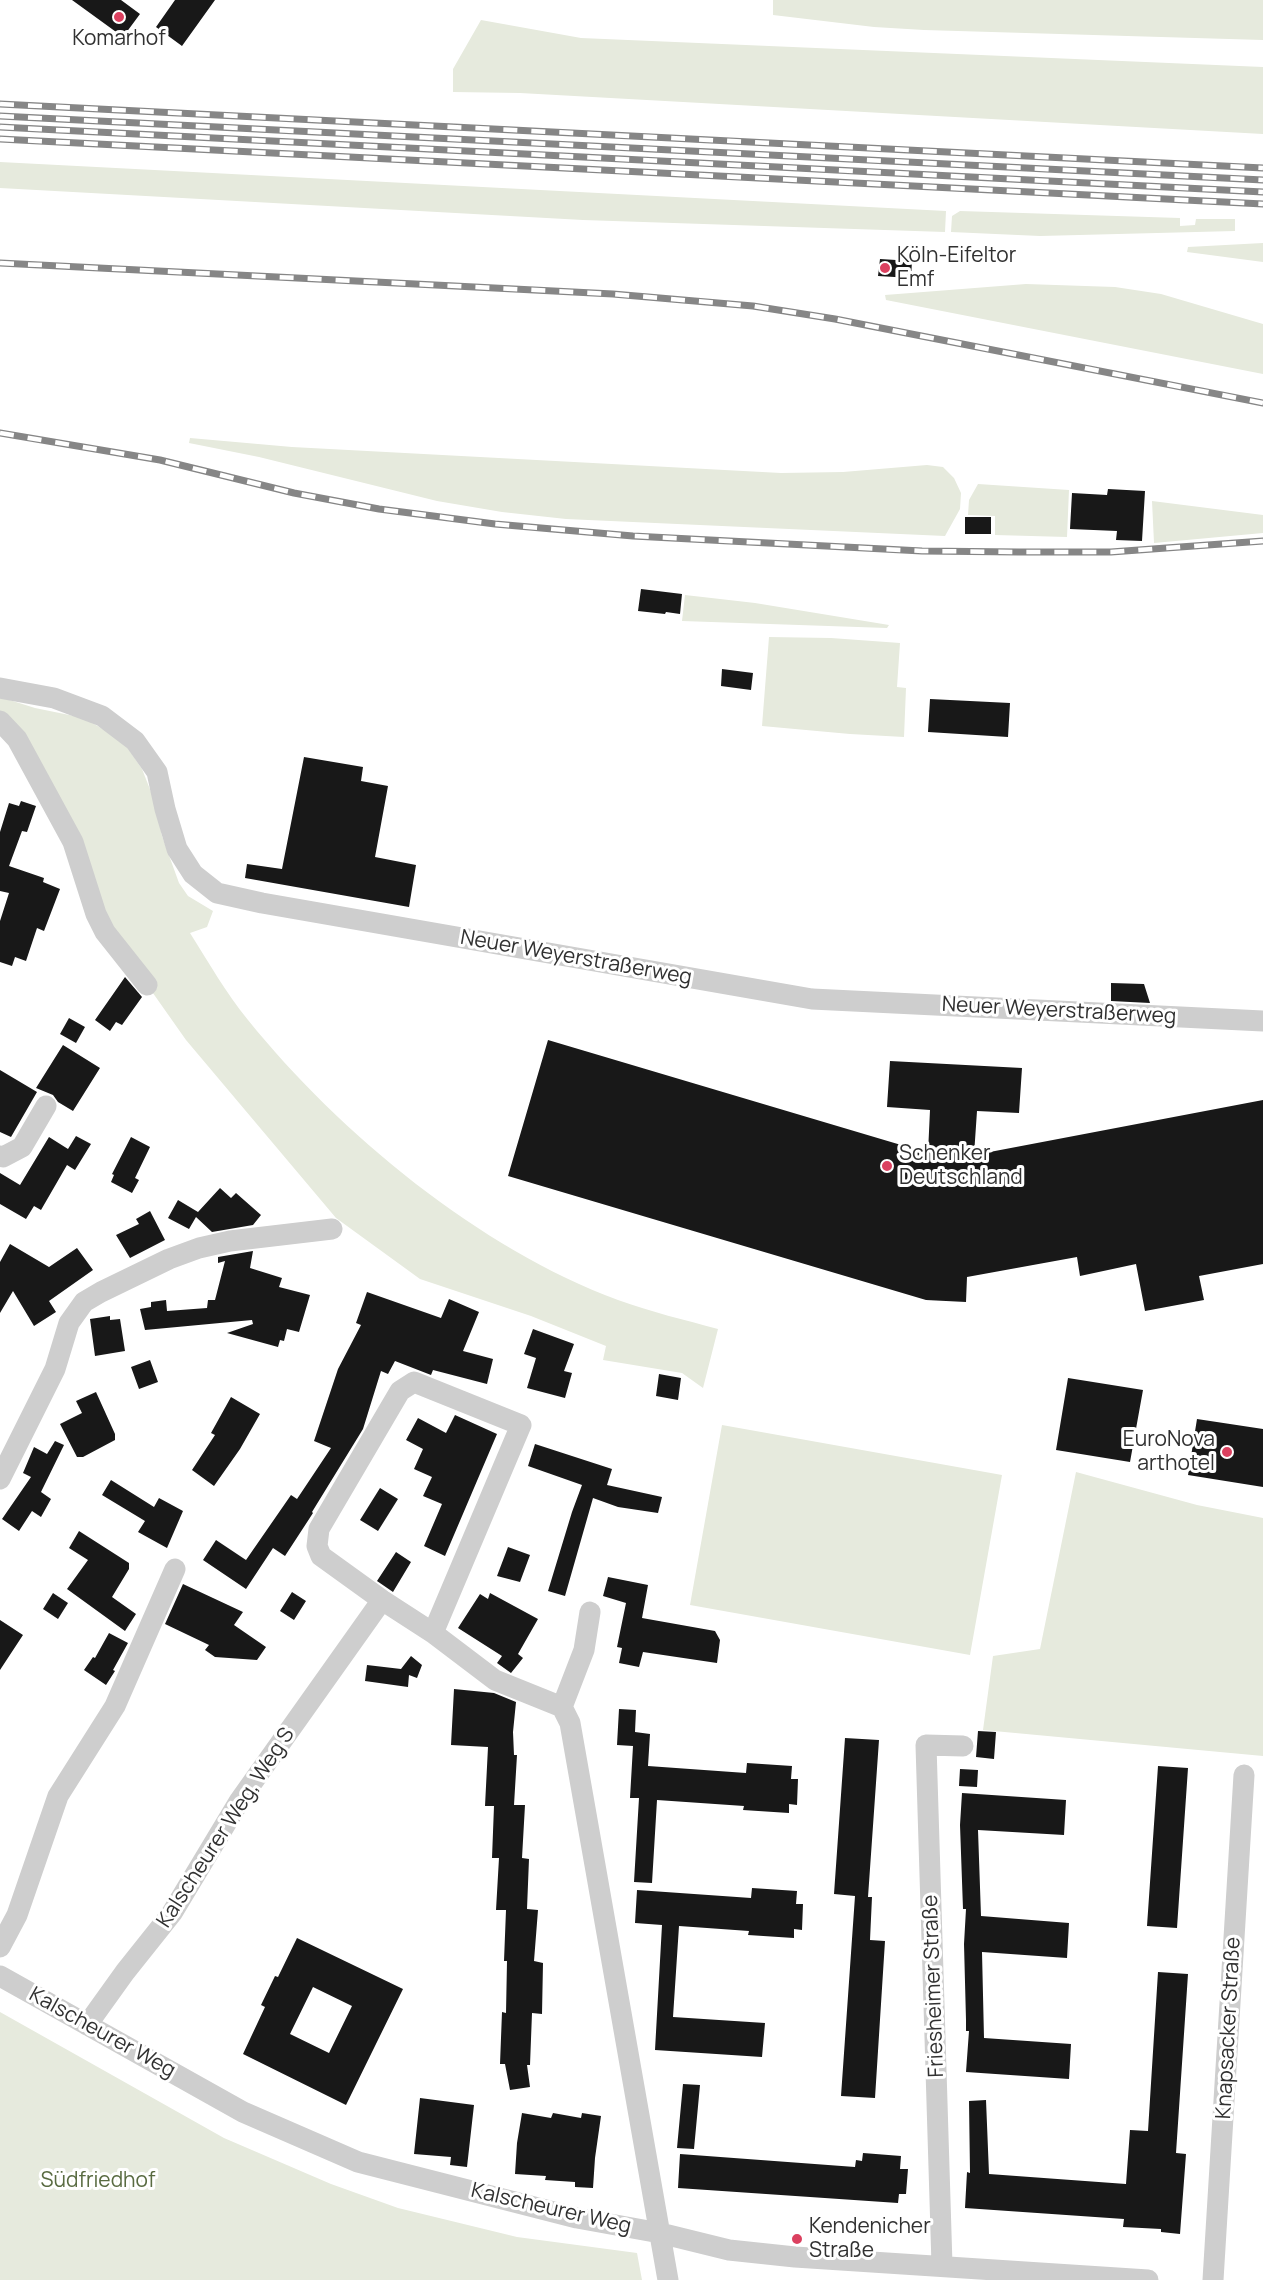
<!DOCTYPE html>
<html>
<head>
<meta charset="utf-8">
<style>
	body { margin:0 }
	canvas { display:block; background:#fff }
</style>
</head>
<body>
<canvas width="1263" height="2280"></canvas>
<script>
const g = document.querySelector('canvas').getContext('2d');
g.lineJoin = 'round';
function paint(path, color) { g.fillStyle = color; g.fill(path, 'evenodd'); }
function strokePath(path, color, width, dash) { g.strokeStyle = color; g.lineWidth = width; g.lineCap = dash ? 'butt' : 'round'; g.setLineDash(dash || []); g.stroke(path); }
function drawText(font, color, halo, rows, align = 'center') {
  g.font = font + ' Manrope,sans-serif'; g.lineWidth = 6; g.setLineDash([]); g.textBaseline = 'middle'; g.strokeStyle = halo; g.fillStyle = color; for (const [text, x, y, turn = 0] of rows) {
    g.save(); g.translate(x, y); g.rotate((+turn || 0) * Math.PI / 180); g.textAlign = isNaN(turn) ? turn : align; if (halo) g.strokeText(text, 0, 0); g.fillText(text, 0, 0); g.restore();
  }
}
paint(new Path2D(`
	M773,0H1263V40L924,30L874,27L773,15Z
	M481,20L581,38L1263,67V134L520,93L453,92V69Z
	M0,162L946,211L945,232L583,220L0,188Z
	M960,211L1180,218V226L1195,225L1196,219H1235V231L1040,236L951,232L952,216Z
	M1263,243V262L1187,252L1188,247Z
	M1026,284L1115,287L1161,294L1263,324V374L886,300L885,295Z
	M190,438L292,447L781,473L843,472L927,465L943,467L954,478L961,493L960,509L945,536L566,519L502,512L437,501L259,457L189,443Z
	M978,484L1069,490L1067,537L995,535V516L968,515L969,500Z
	M1152,501L1263,515V533L1154,543Z
	M685,595L755,603L889,625L887,628L682,621Z
	M769,637L831,638L900,643L897,687L906,688L904,737L850,734L762,726Z
	M0,697L35,708L84,718L123,741L142,769L155,802L162,836L179,883L188,896L213,911L207,927L190,933C209,963 226,993 248,1020C340,1134 480,1249 618,1300C651,1312 685,1320 718,1329L703,1388L682,1373L603,1360L606,1346L531,1316L420,1279L336,1218L186,1040L105,925L3,712L0,711Z
	M722,1425L1002,1475L970,1655L690,1605Z
	M1076,1472L1197,1505L1263,1518V1756L983,1730L993,1656L1040,1649Z
	M0,2012L224,2138L331,2184L398,2208L517,2237L637,2253L642,2280H0Z`), '#e6eadd');
paint(new Path2D(`
	M72,0H121L140,14L123,37Z
	M175,0H215L182,46L156,27Z
	M880,259L912,261L911,278L878,276Z
	M1108,489L1145,491L1142,541L1116,540L1117,531L1070,529L1072,493L1107,495Z
	M965,517H991V534H965Z
	M641,589L682,594L680,614L666,612L665,614L638,611Z
	M722,669L753,673L751,690L721,686Z
	M930,699L1010,703L1008,737L928,732Z
	M304,757L363,767L361,781L388,786L375,857L416,865L409,907L245,878L247,864L282,869Z
	M21,801L36,806L27,832L22,831L9,866L44,878L43,882L60,889L44,931L37,928L26,961L15,957L12,966L0,962V921L9,893L0,891V832L9,803L19,806Z
	M125,977L142,997L122,1025L116,1022L110,1031L95,1020Z
	M1111,983L1144,984L1150,1003L1111,1001Z
	M69,1018L85,1027L76,1043L60,1034Z
	M548,1040L928,1153L930,1110L887,1107L890,1061L1022,1068L1019,1113L977,1111L974,1155L1263,1100V1264L1199,1276L1204,1300L1145,1311L1136,1264L1080,1276L1077,1257L967,1277L966,1302L926,1300L508,1176Z
	M63,1045L100,1068L73,1111L58,1102L53,1095L36,1088Z
	M0,1070L37,1092L11,1137L0,1132Z
	M76,1136L91,1144L75,1170L67,1165L41,1210L34,1206L26,1219L0,1204V1173L20,1185L49,1137L68,1149Z
	M131,1137L150,1147L135,1178L139,1180L132,1193L111,1182L114,1175L112,1174Z
	M220,1188L231,1198L236,1193L261,1215L253,1225L212,1232L196,1217L189,1229L168,1218L178,1200L198,1212Z
	M150,1211L165,1240L130,1258L116,1235L139,1224L136,1219Z
	M10,1244L49,1267L77,1248L93,1270L49,1301L56,1312L34,1326L13,1291L0,1313V1262Z
	M253,1251L250,1268L282,1278L279,1287L310,1295L299,1332L287,1329L284,1341L280,1340L278,1347L227,1333L253,1324L252,1320L145,1330L140,1309L151,1307V1302L166,1300L167,1311L207,1308L208,1300H215L225,1261L218,1263V1257Z
	M367,1292L441,1318L449,1299L479,1312L463,1351L493,1359L487,1384L433,1370L431,1375L395,1361L388,1374L381,1371L363,1429L312,1512L313,1513L285,1556L273,1548L246,1589L203,1560L216,1540L246,1560L291,1495L297,1499L331,1448L314,1441L338,1369L361,1325L356,1323Z
	M110,1316V1320L120,1319L125,1351L95,1356L90,1319Z
	M533,1329L574,1344L564,1371L572,1373L565,1398L527,1388L536,1358L524,1354Z
	M150,1360L158,1382L139,1389L131,1367Z
	M659,1374L681,1378L678,1400L656,1396Z
	M1068,1378L1143,1390L1130,1462L1056,1450Z
	M96,1392L115,1434V1440L83,1457H77L60,1424L82,1413L76,1401Z
	M231,1397L260,1414L240,1449L214,1486L192,1470L215,1435L211,1433Z
	M455,1415L497,1434L445,1556L424,1546L442,1504L423,1496L432,1477L414,1469L423,1449L406,1440L418,1418L446,1433Z
	M1197,1419L1263,1429V1487L1188,1475Z
	M55,1441L64,1445L41,1492L51,1499L41,1517L32,1511L19,1531L2,1519L31,1477L23,1473L34,1447L47,1454Z
	M535,1444L612,1469L607,1485L662,1497L658,1513L618,1507L593,1498L565,1596L548,1591L572,1512L582,1485L528,1466Z
	M111,1480L154,1507L159,1498L183,1511L167,1548L138,1532L145,1521L102,1495Z
	M380,1488L398,1499L378,1531L360,1520Z
	M79,1531L129,1563V1569L112,1597L136,1614L125,1631L67,1589L88,1560L69,1548Z
	M508,1547L530,1555L520,1582L497,1576Z
	M396,1552L411,1562L393,1592L377,1581Z
	M608,1577L648,1585L642,1618L715,1631L720,1640L717,1663L643,1652L639,1667L619,1663L622,1648L617,1647L626,1603L603,1596Z
	M183,1584L243,1612L234,1625L266,1647L257,1660L215,1657L205,1650L209,1645L165,1624Z
	M292,1592L306,1601L294,1620L280,1611Z
	M53,1593L68,1603L58,1619L43,1609Z
	M490,1593L538,1619L518,1654L523,1658L511,1673L497,1663L502,1656L458,1628L480,1594L488,1599Z
	M0,1620L23,1635L0,1670Z
	M109,1633L128,1643L113,1670L115,1671L106,1685L84,1670L93,1657L95,1658Z
	M411,1656L422,1665L417,1678L409,1675L408,1687L365,1681L367,1665L401,1669Z
	M454,1689L494,1693L516,1702L513,1732L514,1755H517L514,1805H525L522,1858L529,1859L527,1909L538,1910L534,1961L543,1963L542,2014L532,2013L530,2065H527L530,2087L510,2090L505,2064H500L502,2012L506,2013L507,1961H504L506,1910H496L499,1858H492L494,1806H485L488,1747L451,1745Z
	M619,1709L636,1710L635,1732L650,1734L648,1766L746,1773L747,1763L792,1766L791,1779H798L797,1805L789,1804V1813L743,1810L744,1806L657,1800L652,1883L634,1882L639,1798H630L633,1746L617,1745Z
	M978,1731L996,1732L994,1759L976,1757Z
	M845,1738L879,1740L868,1897H872L870,1940L885,1941L875,2098L841,2096L855,1896L834,1894Z
	M1158,1766L1188,1768L1177,1928L1147,1926Z
	M960,1769L978,1770L977,1787L959,1786Z
	M962,1793L1066,1800L1064,1835L978,1830L981,1916L1069,1923L1067,1958L982,1952L984,2038L1071,2044L1069,2079L966,2072L969,2031H966V2020L964,1944L966,1909H963L960,1825Z
	M752,1888L797,1891L796,1904H803L802,1930L794,1929V1938L748,1935L749,1931L679,1926L673,2017L765,2023L762,2057L655,2050L662,1925L635,1923L637,1890L751,1898Z
	M297,1938L403,1989L346,2105L243,2054L265,2007L261,2005L275,1976L278,1977ZM313,1987L352,2006L329,2053L290,2034Z
	M1158,1972L1188,1974L1176,2153L1186,2154L1180,2234L1161,2232V2229L1123,2227L1124,2219L965,2208L967,2172L970,2173L969,2101L986,2100L989,2174L1126,2184L1130,2130L1148,2131Z
	M683,2084L700,2085L694,2149L677,2148Z
	M420,2098L474,2105L467,2167L450,2165L451,2157L414,2154Z
	M522,2113L551,2118L553,2113L581,2118L582,2113L601,2116L595,2158L593,2188L575,2187V2182L545,2180L546,2176L515,2174L517,2143Z
	M863,2153L901,2156L900,2169H908L906,2194H899L898,2203L678,2188L680,2154L855,2167L856,2160L862,2161Z`), '#181818');
strokePath(new Path2D(`
	M0,688L54,698L102,716L135,741L157,772L165,809L177,849L193,874L217,893L262,903L812,999L1263,1021
	M0,721L17,739L73,842L96,914L105,932L147,985
	M0,1156L3,1157L22,1147L46,1106
	M414,1382L521,1425L433,1633L382,1600L321,1556L317,1546L319,1529L400,1391Z
	M0,1479L55,1369L69,1323L84,1302L101,1292L169,1259L199,1248L230,1241L332,1229
	M433,1633L495,1680L562,1707
	M562,1707L570,1723L668,2280
	M562,1707L584,1650L590,1612
	M0,1947L17,1915L58,1796L115,1706L175,1569
	M0,1976L243,2112L358,2162L577,2218L660,2233L729,2250L795,2257L1148,2280
	M87,2025L125,1972L172,1913L240,1800L382,1600
	M942,2265L926,1745L963,1746
	M1213,2280L1244,1775`), '#cecece', 21);
const rail = new Path2D(`
	M0,104L1263,168
	M0,116L1263,180
	M0,127L1263,192
	M0,139L1263,204
	M0,263L613,294L753,306L835,319L1263,403
	M0,433L160,460L294,493L379,509L495,524L633,536L922,551L1019,552H1111L1263,541`);
strokePath(rail, '#868686', 7);
strokePath(rail, '#fff', 4.5, [14]);
for (const [x, y, r, color] of [
	[119,17,6,"#db405f"],
	[885,268,6,"#db405f"],
	[887,1166,6,"#db405f"],
	[1227,1452,6,"#db405f"],
	[797,2239,6,"#db405f"]
]) { const dot = new Path2D(); dot.arc(x, y, r, 0, 2 * Math.PI); g.fillStyle = color; g.fill(dot); strokePath(dot, '#fff', 2); }
drawText('21px', '#313131', '#fff', [
	["Komarhof",119,39,"center"],
	["Köln-Eifeltor",897,256],
	["Emf",897,280],
	["Schenker",899,1154],
	["Deutschland",899,1178],
	["EuroNova",1215,1440,"right"],
	["arthotel",1215,1464,"right"],
	["Kendenicher",809,2227],
	["Straße",809,2251]
], 'left');
drawText('21px', '#313131', '#fff', [
	["Neuer Weyerstraßerweg",576,958,10],
	["Neuer Weyerstraßerweg",1059,1011,3],
	["Kalscheurer Weg, Weg S",226,1828,-57],
	["Friesheimer Straße",934,1986,-92],
	["Knapsacker Straße",1229,2028,-87],
	["Kalscheurer Weg",102,2033,29],
	["Kalscheurer Weg",551,2209,13]
]);
drawText('21px', '#596b41', '#fff', [
	["Südfriedhof",98,2181]
]);
</script>
</body>
</html>
